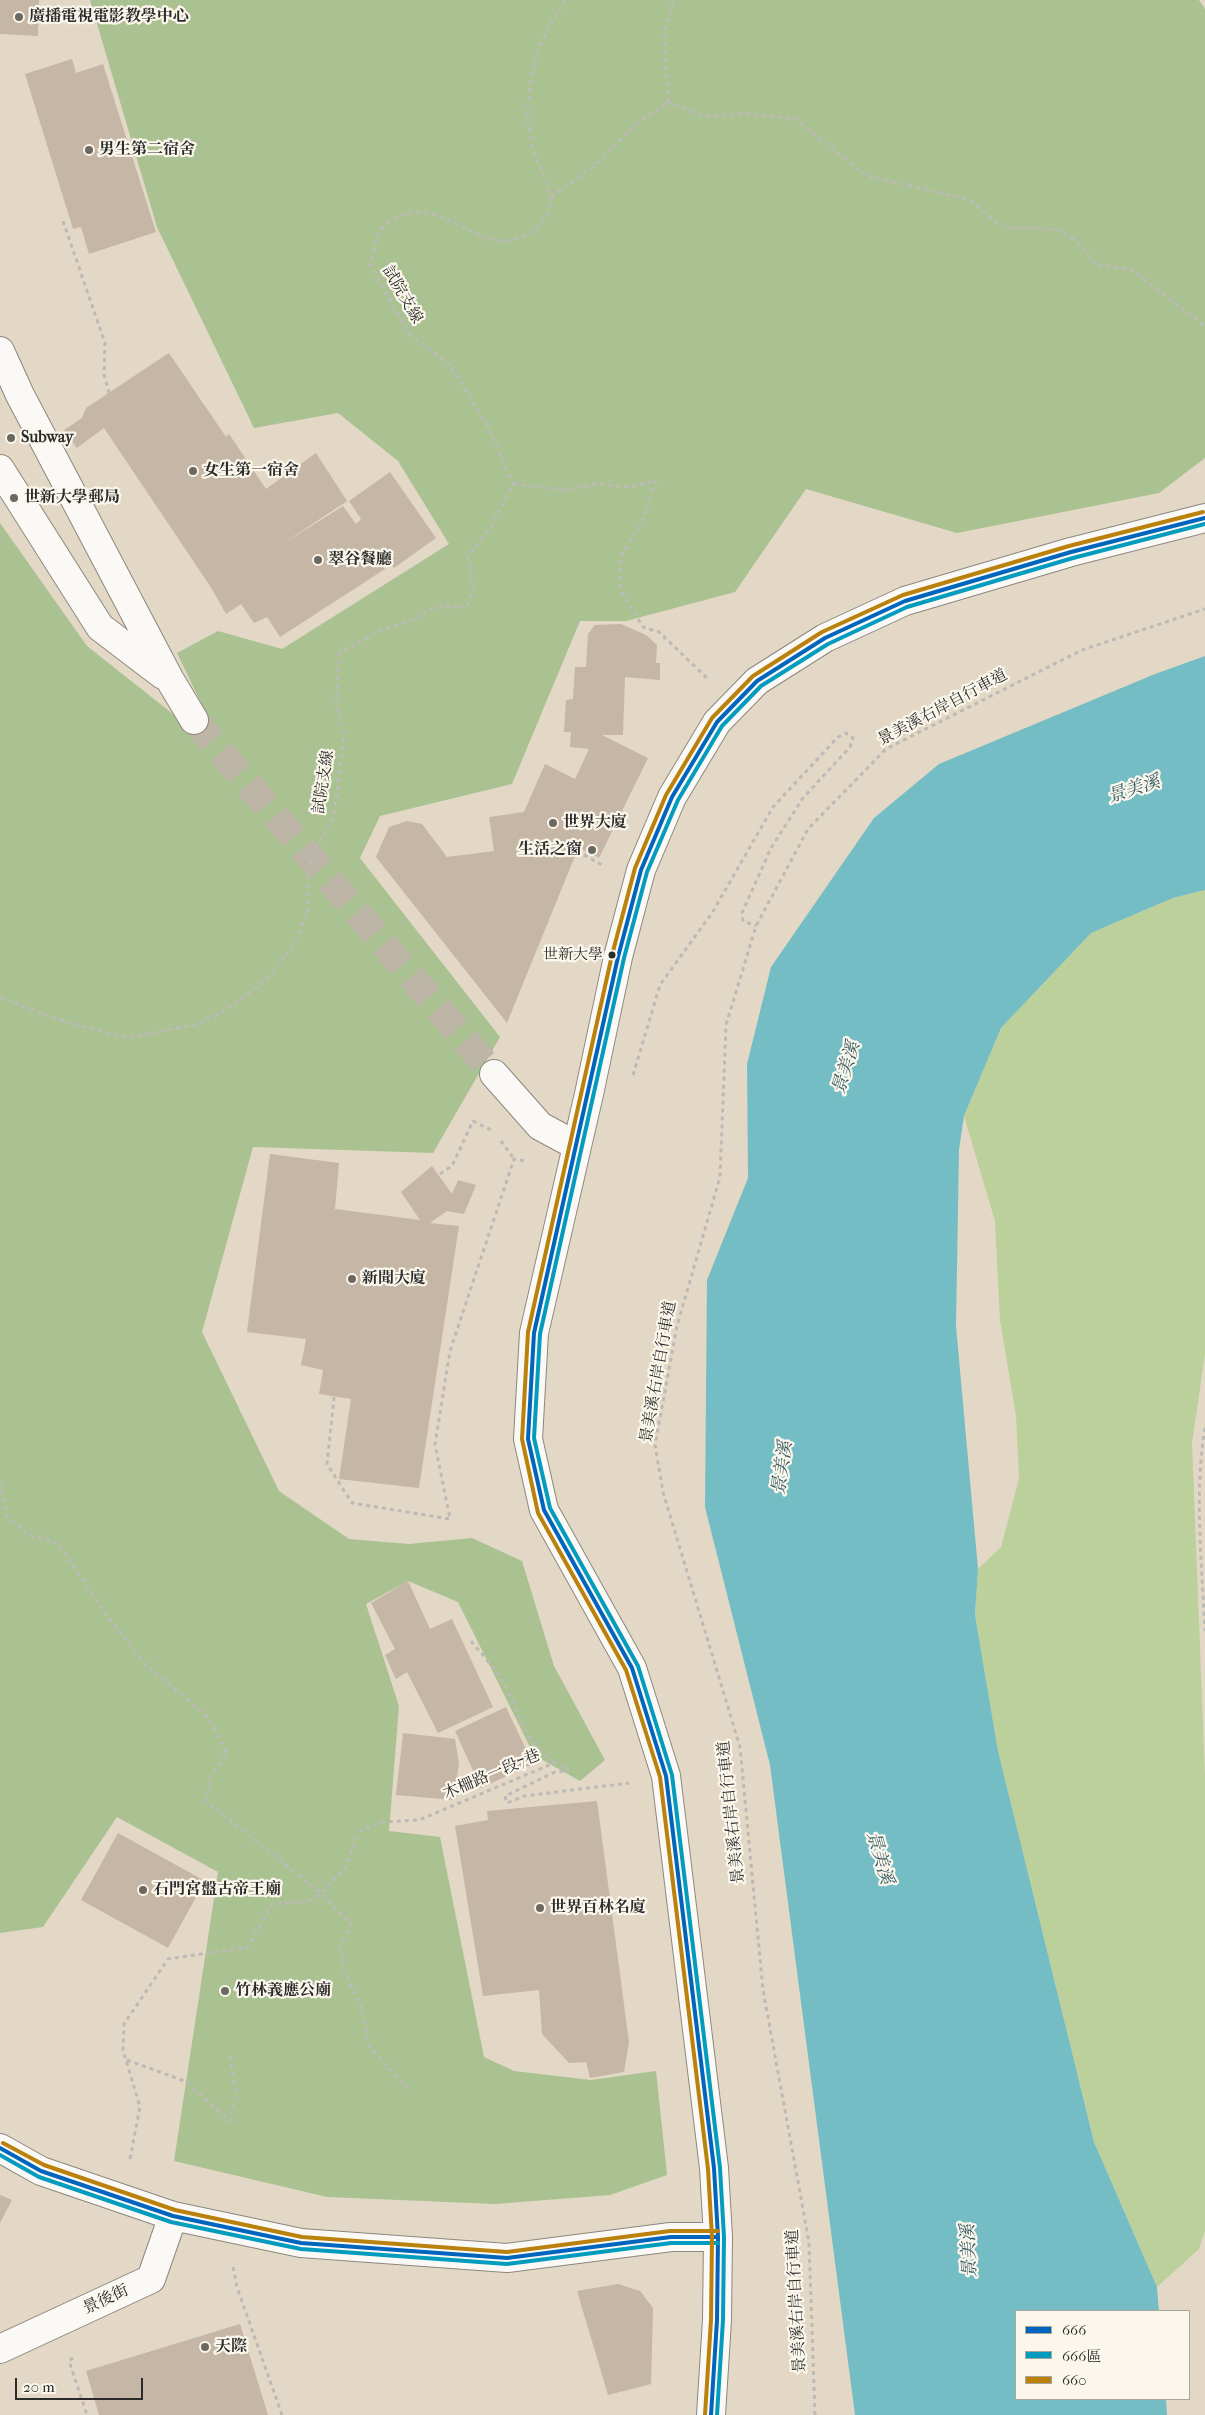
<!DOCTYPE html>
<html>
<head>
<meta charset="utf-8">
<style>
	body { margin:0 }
	#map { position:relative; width:1205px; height:2415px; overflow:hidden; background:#e2d8c5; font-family:"IM FELL French Canon","Noto Serif TC",serif }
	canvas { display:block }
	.legend { position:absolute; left:1015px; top:2310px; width:175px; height:90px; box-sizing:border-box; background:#fbf7ec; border:1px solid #a8a59f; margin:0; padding:6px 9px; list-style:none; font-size:15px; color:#2b2b2b }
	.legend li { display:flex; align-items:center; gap:10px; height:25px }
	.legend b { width:25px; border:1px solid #a8a59f }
	.scale { position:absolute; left:15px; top:2378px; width:128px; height:22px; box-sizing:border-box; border:2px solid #2b2b2b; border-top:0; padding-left:6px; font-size:15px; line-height:18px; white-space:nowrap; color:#2b2b2b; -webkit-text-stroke:4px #fbf7ec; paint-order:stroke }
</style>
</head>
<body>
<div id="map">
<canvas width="1205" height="2415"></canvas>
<ul class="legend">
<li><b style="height:6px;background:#0065bd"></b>666</li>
<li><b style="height:6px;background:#049cbe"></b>666區</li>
<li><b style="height:6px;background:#ba810d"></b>660</li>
</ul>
<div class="scale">20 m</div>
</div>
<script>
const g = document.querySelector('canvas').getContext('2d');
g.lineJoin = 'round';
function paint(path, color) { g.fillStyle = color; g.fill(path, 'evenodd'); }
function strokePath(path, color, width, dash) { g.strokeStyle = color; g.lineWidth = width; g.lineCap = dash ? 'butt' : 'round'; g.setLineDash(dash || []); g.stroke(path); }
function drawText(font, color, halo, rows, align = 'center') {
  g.font = font + ' "IM FELL French Canon","Noto Serif TC",serif'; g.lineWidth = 4.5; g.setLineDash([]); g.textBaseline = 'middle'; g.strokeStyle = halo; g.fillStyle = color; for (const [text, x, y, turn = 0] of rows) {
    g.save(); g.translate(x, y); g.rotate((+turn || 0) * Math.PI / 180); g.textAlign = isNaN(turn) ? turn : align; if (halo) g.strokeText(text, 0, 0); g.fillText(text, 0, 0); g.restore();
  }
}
paint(new Path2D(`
	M1205,890V1354L1192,1443L1205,1776V2231L1199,2249L1157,2287L1094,2142L998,1751L975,1615L978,1569L1001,1547L1019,1479L1016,1416L1000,1321L995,1221L964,1116L1001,1028L1091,933L1173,898Z`), '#bbd09b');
paint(new Path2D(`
	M90,0H1199L1205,9V458L1159,493L957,533L806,489L735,592L626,621H580L512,784L380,816L360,858L500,1037L433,1153L253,1147L202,1332L279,1491L349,1539L409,1544L472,1538L522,1561L554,1666L605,1760L580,1781L534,1755L458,1602L408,1581L366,1604L399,1706L389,1831L440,1837L484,2057L514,2071L591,2080L656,2071L667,2175L610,2195L495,2204L327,2197L174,2161L218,1872L117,1817L43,1927L0,1933V523L87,646L178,718L201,703L177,653L218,631L282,649L449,544L398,461L338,413L254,428L157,227Z`), '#aac192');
paint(new Path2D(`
	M1205,656V890L1173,898L1091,933L1001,1028L964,1116L959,1150L956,1326L978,1569L975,1615L998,1751L1094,2142L1157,2287L1159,2311H1016V2399H1166L1167,2415H855L770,1765L705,1507L707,1280L748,1178L747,1064L771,967L874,818L939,764L1155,674Z`), '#75bdc4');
paint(new Path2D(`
	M0,0H39L38,36L0,34Z
	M72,59L76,73L103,64L156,232L89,254L81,227L73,229L25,74Z
	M169,353L226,437L229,434L266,489L316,453L347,501L278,547L343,506L356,524L361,519L349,501L390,472L436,538L394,568L381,550L375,553L385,569L280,637L267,617L254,623L241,604L226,614L212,589L104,428L77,448L64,430L82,418L86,408Z
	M621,624L646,635L657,645L656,663H660V680L625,677L623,735H602L648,758L599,858L565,841L575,856L507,1023L376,857L389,827L407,821L422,824L447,857L494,851L489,817L524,812L545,764L575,779L589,749L570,747L571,732H564L566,700L573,699L575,667H586L588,634L595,625Z
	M270,1154L339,1163L335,1209L420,1220L401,1192L432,1166L452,1194L458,1180L476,1185L464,1214L447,1211L430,1223L459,1226L419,1488L339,1479L351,1399L319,1394L323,1370L301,1365L306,1339L247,1332Z
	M408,1581L430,1629L452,1619L493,1707L438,1733L407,1672L396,1679L385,1655L395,1649L371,1603Z
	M506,1707L533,1764L481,1788L455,1731Z
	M403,1733L455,1739L459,1764L453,1800L396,1795Z
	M597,1801L629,2042L624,2072L590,2078L586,2062L569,2063L542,2034L539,1990L483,1996L455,1826L488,1820L487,1811Z
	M118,1833L205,1881L168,1948L81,1900Z
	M0,2195L12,2200L0,2223Z
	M618,2284L640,2291L653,2308L651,2384L608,2395L577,2291Z
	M240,2324L268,2415H99L86,2371Z`), '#c5b6a5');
strokePath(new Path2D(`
	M194,720L494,1074`), '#bdb5a6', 28, [28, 14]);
const minor = new Path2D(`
	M0,351L20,395L170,680L194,720
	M0,469L100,627L163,675
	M494,1074L540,1126L577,1146
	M0,2148L41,2171L173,2216L301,2243L507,2258L671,2237H718
	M0,2349L151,2279L173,2216
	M711,2415L717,2320L718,2237L714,2168L666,1776L632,1668L544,1510L528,1439L534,1333L589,1094L618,957L641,870L672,797L717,722L757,681L825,638L905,601L1071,552L1205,518`);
strokePath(minor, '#8c877e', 30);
strokePath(new Path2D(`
	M668,102L703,116L748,114L795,119L867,176L968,199L1003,227L1058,230L1077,241L1095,264L1132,270L1205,326
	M668,102L664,30L674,0
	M551,197L594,166L635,125L668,102
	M63,221L105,343L104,374L109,393
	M513,484L564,490L596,484L628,487L656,481L641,525L623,552L619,574L621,591L643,627L659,632L709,680
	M570,847L602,865
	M0,997L53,1018L127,1038L198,1024L227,1009L264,982L293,946L308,910L307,887L312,856L334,816L344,734L336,706L339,653L382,630L407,622L440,605L467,608L473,590L468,555L491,528L513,484L486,423L450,365L408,333L370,264C373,254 375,240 380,231C392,215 412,210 431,214C464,221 493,257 531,232C563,210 547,184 536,157C530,141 527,123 528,105C531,61 541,37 566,0
	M633,1075L660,985L712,913L773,807L838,737L846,733L853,738L850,747L803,798L771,848L742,913L743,921L756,926
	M501,1141L514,1159
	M440,1174L452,1166L473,1121L493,1131
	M334,1397L327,1464L352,1503L450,1519L435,1444L450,1351L514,1159L525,1161
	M1205,1428C1194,1490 1202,1567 1205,1631
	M0,1483L7,1516L29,1535L58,1543L105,1613L146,1665L208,1717L227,1753L211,1776L206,1801L321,1893L351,1924L341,1946L344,1971L361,2007L369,2047L408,2089
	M471,1641C480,1652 490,1663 498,1674C520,1707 517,1736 554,1762
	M127,2060L187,2082L230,2121L236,2092L230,2056
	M130,2159L140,2107L123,2050L124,2024L168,1959L248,1947L272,1904L310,1901L321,1893L345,1868L360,1831L382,1822L419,1820L554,1763L568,1767V1771L555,1772L505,1796L507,1803L524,1796L629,1783
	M233,2267L237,2287L282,2415
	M73,2358L69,2361L87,2415
	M815,2415L809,2242L763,1990L740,1747L663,1492L655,1445L677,1326L720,1177L726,1025L756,926L808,829L886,749L1082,650L1205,609`), '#bcbab7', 3, [4, 4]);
strokePath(minor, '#fbf9f6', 28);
strokePath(new Path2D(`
	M0,2148L41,2171L173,2216L301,2243L507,2258L671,2237H718
	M711,2415L717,2320L718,2237L714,2168L666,1776L632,1668L544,1510L528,1439L534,1333L618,957L641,870L672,797L717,722L757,681L825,638L905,601L1071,552L1205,518`), '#0065bd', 4);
strokePath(new Path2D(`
	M0,2155L39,2177L171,2222L301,2249L507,2264L671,2243H718
	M717,2415L723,2320L724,2237L720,2168L672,1775L638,1666L550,1508L534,1438L540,1334L624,958L647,872L678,800L722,726L761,686L828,644L907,607L1073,558L1205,524`), '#049cbe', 4);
strokePath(new Path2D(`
	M3,2143L44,2165L175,2210L302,2237L507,2252L670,2231H718
	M705,2415L711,2320L712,2237L708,2169L660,1777L626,1670L538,1513L522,1439L528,1332L612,955L635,868L666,795L712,718L753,676L822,632L903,595L1069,546L1203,512`), '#ba810d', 4);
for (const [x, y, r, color] of [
	[19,17,5,"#6b6861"],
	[89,150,5,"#6b6861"],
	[11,438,5,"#6b6861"],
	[193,471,5,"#6b6861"],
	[14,498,5,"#6b6861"],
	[318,560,5,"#6b6861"],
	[553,823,5,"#6b6861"],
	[592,850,5,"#6b6861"],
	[612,955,4.5,"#2b2b2b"],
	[352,1279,5,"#6b6861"],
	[143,1890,5,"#6b6861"],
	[540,1908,5,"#6b6861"],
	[225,1991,5,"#6b6861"],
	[205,2347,5,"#6b6861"]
]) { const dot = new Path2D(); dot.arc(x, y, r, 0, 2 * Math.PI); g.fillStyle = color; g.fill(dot); strokePath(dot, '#fbf7ec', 2); }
drawText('15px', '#2b2b2b', '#fbf7ec', [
	["世新大學",603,955]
], 'right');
drawText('bold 16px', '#2b2b2b', '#fbf7ec', [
	["廣播電視電影教學中心",29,17],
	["男生第二宿舍",99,150],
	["Subway",21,438],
	["女生第一宿舍",203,471],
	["世新大學郵局",24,498],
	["翠谷餐廳",328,560],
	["世界大廈",563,823],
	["生活之窗",582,850,"right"],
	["新聞大廈",362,1279],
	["石門宮盤古帝王廟",153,1890],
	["世界百林名廈",550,1908],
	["竹林義應公廟",235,1991],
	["天際",215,2347]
], 'left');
drawText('16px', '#2b2b2b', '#fbf7ec', [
	["試院支線",402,295,60],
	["景美溪右岸自行車道",943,708,-28],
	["試院支線",324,782,-81],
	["景美溪右岸自行車道",659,1372,-80],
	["木柵路一段7巷",492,1775,-23],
	["景美溪右岸自行車道",732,1812,-96],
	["景後街",106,2300,-25],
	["景美溪右岸自行車道",797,2301,-93]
]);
drawText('italic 18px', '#345a61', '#fbf7ec', [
	["景美溪",1134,790,-18],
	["景美溪",847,1068,-73],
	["景美溪",783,1468,-82],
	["景美溪",879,1858,74],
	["景美溪",970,2251,-93]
]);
</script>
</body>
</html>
